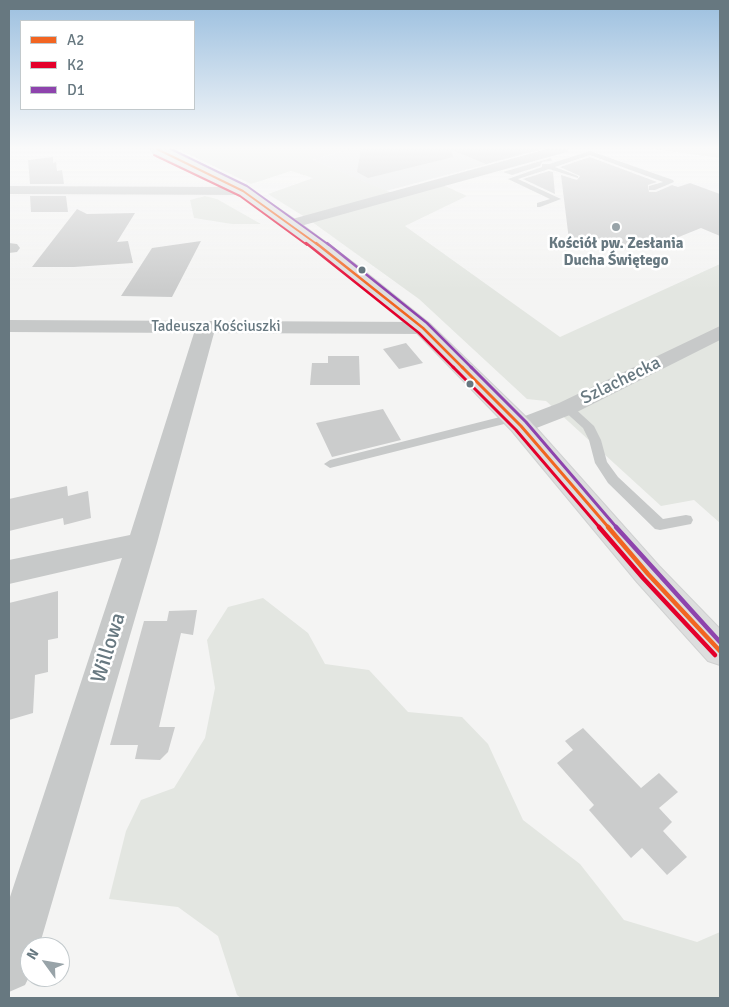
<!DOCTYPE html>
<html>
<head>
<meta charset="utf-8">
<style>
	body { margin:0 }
	#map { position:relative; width:729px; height:1007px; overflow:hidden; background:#f4f4f3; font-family:Signika,sans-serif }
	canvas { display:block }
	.frame { position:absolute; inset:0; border:10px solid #677880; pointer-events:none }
	.legend { position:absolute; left:20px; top:20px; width:175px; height:90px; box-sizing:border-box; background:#fff; border:1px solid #c2c9cc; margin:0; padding:6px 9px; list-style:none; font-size:15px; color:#677880 }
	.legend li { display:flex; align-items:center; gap:10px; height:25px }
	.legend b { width:25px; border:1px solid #c2c9cc }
	.north { position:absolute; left:20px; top:937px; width:50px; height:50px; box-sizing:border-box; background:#fff; border:1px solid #c2c9cc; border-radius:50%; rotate:302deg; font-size:14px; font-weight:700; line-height:20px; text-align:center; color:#677880 }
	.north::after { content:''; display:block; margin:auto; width:18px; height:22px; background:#98a3a8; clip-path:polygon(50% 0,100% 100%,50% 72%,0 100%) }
</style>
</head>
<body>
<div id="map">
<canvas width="729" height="1007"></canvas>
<div class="frame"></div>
<ul class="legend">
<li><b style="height:6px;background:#f26522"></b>A2</li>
<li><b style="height:6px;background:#e4002b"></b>K2</li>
<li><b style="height:6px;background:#8e44ad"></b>D1</li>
</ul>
<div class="north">N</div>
</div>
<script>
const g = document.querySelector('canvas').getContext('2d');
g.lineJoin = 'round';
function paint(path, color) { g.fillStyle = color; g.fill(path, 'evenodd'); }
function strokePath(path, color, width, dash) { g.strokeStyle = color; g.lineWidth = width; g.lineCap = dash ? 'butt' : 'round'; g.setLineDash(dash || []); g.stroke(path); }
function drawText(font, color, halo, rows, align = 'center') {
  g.font = font + ' Signika,sans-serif'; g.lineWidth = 5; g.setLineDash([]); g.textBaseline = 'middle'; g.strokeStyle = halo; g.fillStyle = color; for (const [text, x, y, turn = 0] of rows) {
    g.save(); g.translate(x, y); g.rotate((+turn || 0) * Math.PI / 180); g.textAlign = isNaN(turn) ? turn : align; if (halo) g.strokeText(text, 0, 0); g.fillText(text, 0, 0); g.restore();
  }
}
paint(new Path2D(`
	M349,149H544L386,191L313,160Z`), '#e4e6e6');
paint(new Path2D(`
	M178,149H349L313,160L399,196L443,185L467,196L405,226L560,337L720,264V523L694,500L661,506L546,401L527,399L419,299L308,219L268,194L313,178L291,171L251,184Z
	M654,149H720V158Z
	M205,196L217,199L261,224H232L194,218L190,200Z
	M263,598L308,633L325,664L369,670L408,712L462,717L488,744L523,820L580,864L624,920L697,942L720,932V998H241L237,995L218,936L178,907L109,899L126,831L141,800L174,788L205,738L215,688L207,640L228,607Z`), '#e3e6e1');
paint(new Path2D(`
	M361,149H540L486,164L452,150L453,157L368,178L357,172Z
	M53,157V163L56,162L57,171L62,170L64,184H30L28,160Z
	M590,157L657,182L648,185L649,192H656L672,185L678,187L690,183L720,194V236L701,228L654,247L644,242L628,249L620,248L610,243L600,242L591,245L582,241L569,240L561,175L577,180L580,176L560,167Z
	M551,158L552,161L542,162L540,166L512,175L503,172Z
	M549,171L553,172L555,194L523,179Z
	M30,196H66L68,212H31Z
	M77,209L87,214L135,213L117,242L128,241L133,263L74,267H32Z
	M201,241L172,297L121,296L152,248Z
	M406,343L423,363L399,369L383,349Z
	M328,356H359L360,385H310L312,363H328Z
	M383,409L401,440L332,457L316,423Z
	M67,486L68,496L88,491L91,518L64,525L63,518L9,531V499Z
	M58,591V638L48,640V672L35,675L33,713L9,720V603Z
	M197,610L193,635L181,633L159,727H175L168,752L160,760L135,759L138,745H110L144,621H167L169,611Z
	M583,728L641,788L659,773L678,792L659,808L672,822L663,831L687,857L667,875L642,848L631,858L589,810L594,805L557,763L573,750L565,741Z`), '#cbcccc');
const secondary = new Path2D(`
	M151,149H167L248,188L297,221L359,267L430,324L530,421L659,566L720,629V665L708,661L637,582L512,431L416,332L347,275L285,227L238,194L152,152Z`);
strokePath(secondary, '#d0d1d1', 2);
paint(new Path2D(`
	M590,151L673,180L674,182L655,190H649V186L663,182L590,155L555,167L578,176V178L549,169L518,179L561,199L540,207H537V203L550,199L508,179L542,167V164H549Z
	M567,404L571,405L594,426L601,440L607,462L618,477L663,519L686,515L691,516L693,520L691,524L660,530L655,529L608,483L595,463L589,440L583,428L561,408Z
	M512,414L518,418L516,421L330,468L324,464L330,460Z`), '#c7c9c9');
paint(new Path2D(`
	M547,149H568L567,152L297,227H285L283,224L285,221Z
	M9,186L243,187L248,188L250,191L248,194L243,195L9,194Z
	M9,243L17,244L20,248L17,252L9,253Z
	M9,320L423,322L430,324L433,328L430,332L423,334L214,333L157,543L39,947H30V975L25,985L9,992V900L122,558L9,584V560L130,535L194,333L9,332Z
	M720,326V340L575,413L521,434L512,431L509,426L512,421L559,403Z`), '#c7c9c9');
paint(secondary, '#dddede');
strokePath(new Path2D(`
	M157,149L243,191L318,245`), '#f26522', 2);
strokePath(new Path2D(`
	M316,243L423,328L463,368`), '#f26522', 2.5);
strokePath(new Path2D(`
	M462,367L521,426L609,528`), '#f26522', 3);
strokePath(new Path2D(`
	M608,527L648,574L720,651`), '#f26522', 4.5);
strokePath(new Path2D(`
	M154,155L240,196L307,245`), '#e4002b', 2);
strokePath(new Path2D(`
	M306,243L419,333L454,368`), '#e4002b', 2.5);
strokePath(new Path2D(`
	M453,367L516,430L600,528`), '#e4002b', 3);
strokePath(new Path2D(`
	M599,527L643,578L715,655`), '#e4002b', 4.5);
strokePath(new Path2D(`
	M171,149L247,186L329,245`), '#8e44ad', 2);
strokePath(new Path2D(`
	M327,243L427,323L472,368`), '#8e44ad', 2.5);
strokePath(new Path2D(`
	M471,367L526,422L617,528`), '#8e44ad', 3);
strokePath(new Path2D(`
	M616,527L720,642`), '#8e44ad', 4.5);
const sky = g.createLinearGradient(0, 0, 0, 290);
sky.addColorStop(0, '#9bbfdf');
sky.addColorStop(0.51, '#fafafa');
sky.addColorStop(1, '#fafafa00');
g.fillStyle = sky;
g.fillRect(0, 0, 729, 290);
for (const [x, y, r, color] of [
	[616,227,5,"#98a3a8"],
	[362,270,4.5,"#677880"],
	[470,384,4.5,"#677880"]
]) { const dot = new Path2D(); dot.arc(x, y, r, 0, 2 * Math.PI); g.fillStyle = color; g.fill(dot); strokePath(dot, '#fff', 2); }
drawText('bold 15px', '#677880', '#fff', [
	["Kościół pw. Zesłania",616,244],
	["Ducha Świętego",616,261]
]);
drawText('15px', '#677880', '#fff', [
	["Tadeusza Kościuszki",216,327]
]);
drawText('18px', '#677880', '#fff', [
	["Szlachecka",621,381,-26]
]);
drawText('21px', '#677880', '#fff', [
	["Willowa",109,648,-73]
]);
</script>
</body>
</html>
